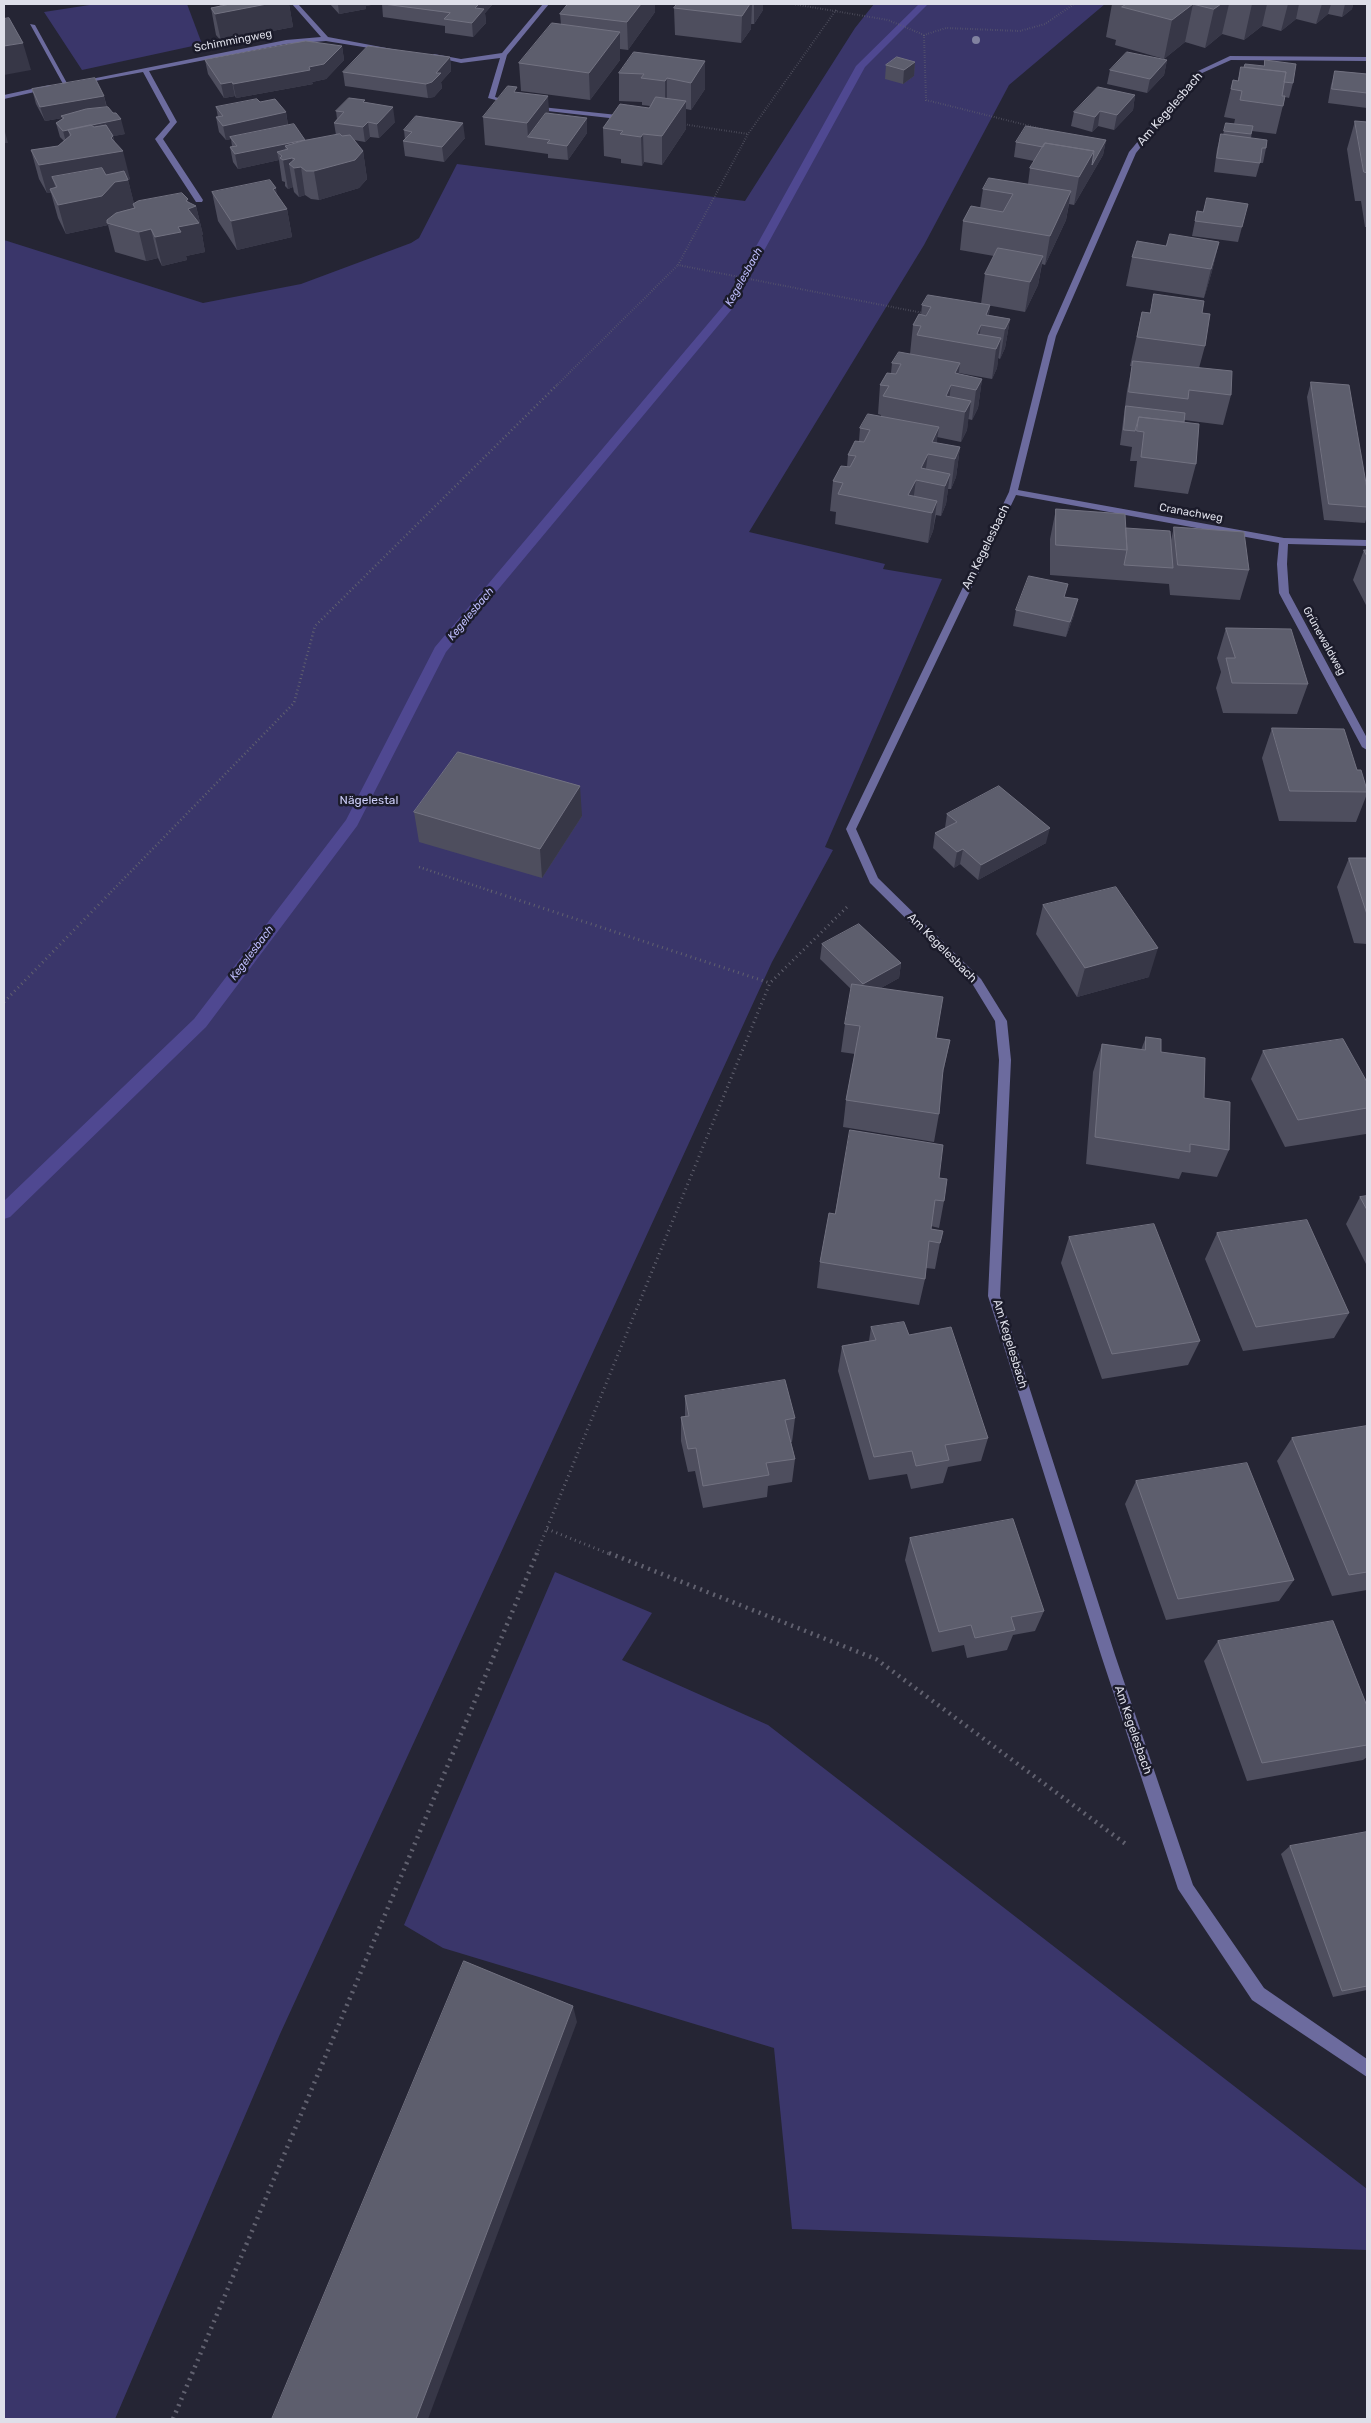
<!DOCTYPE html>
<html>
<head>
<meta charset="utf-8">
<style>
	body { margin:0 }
	#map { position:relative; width:1371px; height:2423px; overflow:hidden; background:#252534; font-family:Rubik,sans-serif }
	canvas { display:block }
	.frame { position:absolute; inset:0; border:5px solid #dedfe9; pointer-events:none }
</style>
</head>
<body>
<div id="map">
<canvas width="1371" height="2423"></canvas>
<div class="frame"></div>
</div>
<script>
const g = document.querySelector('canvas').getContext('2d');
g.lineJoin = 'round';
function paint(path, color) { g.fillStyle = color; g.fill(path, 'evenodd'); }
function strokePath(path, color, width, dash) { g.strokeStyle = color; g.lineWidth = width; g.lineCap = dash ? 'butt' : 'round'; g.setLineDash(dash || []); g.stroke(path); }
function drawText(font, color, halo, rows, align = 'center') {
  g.font = font + ' Rubik,sans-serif'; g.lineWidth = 5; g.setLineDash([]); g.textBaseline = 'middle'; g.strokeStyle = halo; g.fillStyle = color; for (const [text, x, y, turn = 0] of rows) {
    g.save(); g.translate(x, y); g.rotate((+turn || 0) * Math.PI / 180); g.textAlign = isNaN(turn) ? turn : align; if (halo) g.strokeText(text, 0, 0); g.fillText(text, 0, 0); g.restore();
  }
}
paint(new Path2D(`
	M96,4H187L202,44L82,70L44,12Z
	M874,4H1105L1009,85L924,245L749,532L885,564L883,569L942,579L825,847L833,850L772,962L280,2034L115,2419H4V240L203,303L301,284L411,243L419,238L457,164L745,201L855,28Z
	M555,1572L652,1613L622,1660L768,1725L1367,2189V2250L792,2229L774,2048L443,1948L404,1925Z`), '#3a366a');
paint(new Path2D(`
	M919,4H928L865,67L732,309L446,652L357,826L206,1027L10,1217L4,1219V1201L194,1019L346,820L435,647L723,306L856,66Z`), '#4f4891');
strokePath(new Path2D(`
	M793,4L888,20L924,35L946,28L1020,31L1045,24L1074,4
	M836,10L748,134L678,265L923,313
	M924,35L926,100L1050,131
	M682,124L748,134
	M556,386L678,265`), '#61616f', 2, [0.5, 2]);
strokePath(new Path2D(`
	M419,867L494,892
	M111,892L294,703L315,626L557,385`), '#61616f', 2.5, [1, 3]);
strokePath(new Path2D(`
	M491,891L770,983
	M4,1002L112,891
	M547,1529L612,1555
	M536,1555L770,983L847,907`), '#61616f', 3, [1, 4]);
strokePath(new Path2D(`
	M609,1553L876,1659L1127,1845
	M173,2419L537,1553`), '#61616f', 4.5, [2, 5]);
paint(new Path2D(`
	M292,4H298L328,37L397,50L394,52L326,41L286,44L149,71L177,122L163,139L203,200L202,202H196L155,139L170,122L143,72L79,84L76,82L286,40L321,37Z
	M543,4H549L507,55L495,97L515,103V105L488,98L500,58L461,63L431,56L434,54L461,59L502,53Z
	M30,24L35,25L68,85L63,84Z
	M1230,56L1367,57V61L1231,60L1200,74L1136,153L1056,336L1018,490L1284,538L1367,540V546L1288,544L1287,564L1289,593L1367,738V750L1362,747L1279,593L1277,564L1279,543L1016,495L856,829L878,878L981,979L1007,1021L1011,1060L1000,1296L1115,1655L1193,1885L1264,1988L1367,2059V2077L1252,2000L1178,1889L1101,1655L988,1296L999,1060L995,1021L973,985L870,883L846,829L1009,492L1048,336L1129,152L1196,72Z
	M50,85L53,87L52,88L4,99V95Z
	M532,106L627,116L630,118L627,120L530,109V107Z`), '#6c6b9e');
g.fillStyle = '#8182a0';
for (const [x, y] of [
	[976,40]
]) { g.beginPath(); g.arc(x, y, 4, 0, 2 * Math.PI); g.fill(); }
paint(new Path2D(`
	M219,4H289L293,27L221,41L216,35L211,8L220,6Z
	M330,4H376L366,6V9L339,14Z
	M382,4L492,5L485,13L486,23L473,37L445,33V26L383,17Z
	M568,4H655V12L628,50L620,49V60L590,100L521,91L519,63L561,25L560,14Z
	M677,4H763V10L754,24H751V29L741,43L675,35L674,8Z
	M1112,4H1353L1352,9L1342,17L1328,14L1316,24L1296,19L1281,31L1262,26L1244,40L1222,34L1205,48L1185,42L1164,59L1115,45L1116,40L1106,37Z
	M342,46L344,60L326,79L312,82L313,84L236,98L235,96L224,98L208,74L205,60Z
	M450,57L451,71L441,82L442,88L434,97L428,98L345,86L343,72Z
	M1167,60L1164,75L1147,93L1107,84L1110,70Z
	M705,61V89L691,110L686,109V129L662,165L644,162L642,166L621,163V159L604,156L603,128L649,108L650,106L642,105V102L619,101V73Z
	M915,62L914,76L903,84L885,79L886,65Z
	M1241,67L1293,83L1289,98L1285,97L1276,134L1252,131L1251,138L1266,148L1263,163H1260L1256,177L1214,172L1217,149L1221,134L1223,135L1226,123L1234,124L1235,119L1224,117L1233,80L1238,81Z
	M1335,71L1367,74V108L1328,103L1331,85Z
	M32,89L104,96L107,107L125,134L113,136L115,143L130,179L128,180L134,204L189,203L196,206L203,235H202L205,252L186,256L187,260L162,266L158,258L146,261L115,252L108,225L66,234L58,218L51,193H47L39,179L31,150L58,146L64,141L60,137L56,123L62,119V118L45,121L36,104Z
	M517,92L549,113L587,133L568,160L548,158V154L485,145L483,117Z
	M1135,95L1133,110L1114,130L1098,126L1092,132L1071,126L1074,112Z
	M260,102L286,112L288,125L305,140L336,135L334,123L337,119L336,111L366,103L395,122L379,138L370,137L365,142L354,140L363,151L367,179L359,188L319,200L311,199L305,195L299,197L294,192L293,187L288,189L285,186V182L282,181L279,160L238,169L233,162L230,147L232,146L231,139L226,140L219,132L216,117H218L216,107Z
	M1355,121L1367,122V227H1365L1361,201H1355L1347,149Z
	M404,130L465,138L444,162L405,156L403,141L405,140Z
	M1106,140L1103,155L1074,205L1069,204L1066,220L1045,265L1042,264L1038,285L1025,312L981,304L985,274L994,256L960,250L963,221L980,208L983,189L1028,184L1030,168L1034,161L1014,157L1016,142Z
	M212,192L287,209L292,237L237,250L218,221Z
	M1248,204L1238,242L1192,236L1197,211L1203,212Z
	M1219,242L1212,271L1204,298L1126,286L1132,257L1166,246Z
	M1154,294L1202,313L1205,346L1199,368L1231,395L1223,425L1184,420L1196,464L1188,494L1134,487L1137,461H1130L1132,447L1120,445L1127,391L1132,366H1130L1142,312L1150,313Z
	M922,305H990L989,315L1010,319L1005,348L1000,359L998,358L997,368L992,379L959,373V374L982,379L978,408L972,420L968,419L967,430L961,442L937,437V443L960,447L956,477L951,489H948L946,504L941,516L936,515L933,531L928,543L835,524L836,512L830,511L833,481L847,467L848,455L859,441L860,428L881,417V415L878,414L880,385L891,373L892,363L910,354L913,325L921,315Z
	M1311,382L1367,489V516L1365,523L1324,520L1307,397Z
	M1056,509L1171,540L1174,527L1249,570L1240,600L1170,595L1169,584L1050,575V539Z
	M1364,550H1367V607L1353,580Z
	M1066,597L1074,615L1066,637L1013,626L1016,610Z
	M1226,628L1308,684L1297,714L1223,713L1216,688L1221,672L1217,658Z
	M1272,728L1357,770L1367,790V794L1356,822L1279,821L1262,758Z
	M414,812L582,816L542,878L419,842Z
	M947,814L1046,843L978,880L960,864L954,868L933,848L935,833L945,828Z
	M1349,858H1367V944L1354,943L1337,887Z
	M1043,905L1149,977L1077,997L1036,934Z
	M822,944L901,963L899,978L881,988L936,1038L950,1040L942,1078L939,1114L934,1142L843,1127L846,1100L855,1054L841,1052L845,1024L851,989L820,959Z
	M1146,1037L1161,1052L1204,1098L1229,1150L1217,1177L1182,1172L1179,1179L1086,1164L1093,1072L1102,1044L1141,1050Z
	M1263,1051L1367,1082V1131L1366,1134L1285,1147L1251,1079Z
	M939,1178L944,1201L939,1228L931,1226V1229L940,1243L935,1269L926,1268L925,1279L919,1305L817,1288L820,1262L835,1214Z
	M1367,1196V1266L1346,1224L1360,1197Z
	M1217,1233L1349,1313L1334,1338L1243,1351L1205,1259Z
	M1069,1237L1200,1341L1188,1365L1102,1379L1061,1263Z
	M871,1327L909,1335L988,1438L981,1461L948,1467L943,1483L911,1489L907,1474L869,1480L838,1371L842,1346L869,1341Z
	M685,1396L795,1418L792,1442H791L795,1459L792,1482L768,1486L767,1497L703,1508L695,1471L688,1472L681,1441V1417H685Z
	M1367,1426V1590L1332,1596L1277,1461L1292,1438Z
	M1136,1481L1294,1580L1279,1601L1166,1620L1125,1504Z
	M910,1538L1044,1611L1035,1631L1013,1635L1007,1650L967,1658L964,1645L932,1652L905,1560Z
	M1218,1641L1367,1706V1757L1363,1760L1247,1781L1204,1661Z
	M1367,1832V1990L1333,1997L1281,1854L1290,1846Z`), '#4e4e5e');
paint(new Path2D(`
	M267,4H289L293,27L221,41L215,14Z
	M338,4H376L366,6V9L339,14Z
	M479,4H492V5L485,13L486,23L473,37L472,23L475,8Z
	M641,4H655V12L628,50L627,22Z
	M750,4H752L751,29L741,43L742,16Z
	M754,4H763V10L754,24Z
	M1193,4L1185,42L1164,59L1172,20Z
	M1221,4H1229L1222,34L1205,48L1214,9Z
	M1252,4H1267L1262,26L1244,40Z
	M1288,4H1299L1296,19L1281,31Z
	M1322,4H1331L1328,14L1316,24Z
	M1345,4H1353L1352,9L1342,17Z
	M620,32V60L590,100L589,73Z
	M23,43L31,70L4,75V46Z
	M342,46L344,60L326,79L312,82L313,84L236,98L233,84L309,67Z
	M450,57L451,71L441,82L442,88L434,97L428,98L426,84Z
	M1167,60L1164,75L1147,93L1150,79Z
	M705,61V89L691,110V83Z
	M915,62L914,76L903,84L904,70Z
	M667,78V105L665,109V81Z
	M232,82L235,96L224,98L221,84Z
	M1135,95L1133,110L1114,130L1117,115Z
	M104,96L107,110L61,116L62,118L45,121L40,107Z
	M548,96L550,124L528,137L527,123Z
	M686,101V129L662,165V136Z
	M393,107L395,122L379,138L377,124Z
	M1100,111L1098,126L1092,132L1095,117Z
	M286,112L288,127L230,137L231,139L226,140L223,126Z
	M587,118V133L568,160L567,146Z
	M121,119L125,134L73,144L71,135L68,130Z
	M368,122L370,137L365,142L363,127Z
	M463,123L465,138L444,162L442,147Z
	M4,128L8,143H4Z
	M68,130L72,144L67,146L63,131Z
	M643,134L644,162L642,166L641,137Z
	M113,136L117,152L123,151L130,179L128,180L135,207L133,204L134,208L122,211L109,225L107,223L108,225L66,234L58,205L57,187L52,177L57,192L50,189L51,193H47L39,165L111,138Z
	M305,140L308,154L292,158L294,168L289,164L293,187L288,189L283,160L292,158H290L288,149L285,146L287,159H283L282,156L277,152L279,160L238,169L235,154Z
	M1106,140L1103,155L1074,205L1079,177L1094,151Z
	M363,151L367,179L359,188L319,200L314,171Z
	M301,167L305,195L299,197L294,168Z
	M276,188L280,210L287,209L292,237L237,250L231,221L273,189Z
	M1071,191L1066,220L1045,265L1050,236Z
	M188,199L190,208L196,206L203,235H202L205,252L186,256L187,260L162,266L155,237L178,227L186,201Z
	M151,229L158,258L146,261L139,232Z
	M1219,242L1212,271L1204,298L1211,269Z
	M1043,256L1038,285L1025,312L1030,282Z
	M990,305L987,326L986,315Z
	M1010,319L1005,348L1000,359L1005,329Z
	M981,325L978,346L977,334Z
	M1001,338L997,368L992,379L996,349Z
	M960,363L957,386L955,373Z
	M982,379L978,408L972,420L976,390Z
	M951,385L948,409L946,396Z
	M971,401L967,430L961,442L965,412Z
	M939,427L935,455L932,442Z
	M960,447L956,477L951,489L955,459Z
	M928,454L924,482L921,468Z
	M950,474L946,504L941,516L945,486Z
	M916,480L912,509L908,495Z
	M937,501L933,531L928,543L932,513Z
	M1078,599L1074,615L1066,637L1070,622Z
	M580,786L582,816L542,878L540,849Z
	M1050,828L1046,843L978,880L981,865Z
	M963,849L960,864L954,868L957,852Z
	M1158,948L1149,977L1077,997L1085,968Z
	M901,963L899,978L861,999L863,984Z
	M950,1040L944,1068L937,1098L943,1070Z
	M573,2006L577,2022L428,2419H416Z`), '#373747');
const building = new Path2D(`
	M225,4H267L215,14L211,8L226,5Z
	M384,4H479L475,8L484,9L472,23L444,19L450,13Z
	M568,4H641L627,22L560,14Z
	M677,4H750L742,16L674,8Z
	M1127,4H1193L1172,20L1122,7Z
	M1193,4H1221L1214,9Z
	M9,18L23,43L4,46V19Z
	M552,23L620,32L589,73L519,63Z
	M306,41L342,46L324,64L309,67L310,70L233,84L232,82L221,84L205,60Z
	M368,46L450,57L436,73H441L432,82L426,84L343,72Z
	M634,52L705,61L691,83L667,78L665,81L641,78L644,74L619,73Z
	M1127,52L1167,60L1150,79L1110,70Z
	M897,57L915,62L904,70L886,65Z
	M1265,60L1296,64L1293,83L1284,82L1286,72L1244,67L1245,64L1264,66Z
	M1241,67L1286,72L1282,96H1285L1283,106L1240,100L1242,91L1231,89L1233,80L1238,81Z
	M1335,71L1367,74V93L1332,89Z
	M95,78L104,96L40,107L32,89Z
	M508,86L517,87L514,92L548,96L527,123L483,117Z
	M1098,87L1135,95L1117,115L1100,111L1095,117L1074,112Z
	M656,97L686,101L662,136L643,134L641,137L620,134L623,131L603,128L620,104L649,108Z
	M349,98L365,100L363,102L393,107L377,124L368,122L363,127L334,123L344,112L336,111Z
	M257,99L260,102L275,99L286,112L223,126L216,117L223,116L216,107Z
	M108,107L113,113H116L121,119L63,131L56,123L64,118L61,116L86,109Z
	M546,113L587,118L567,146L547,143L550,140L528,137Z
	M416,116L463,123L442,147L403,141L412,132L404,130Z
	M1355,121L1367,122V173L1364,172Z
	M1226,123L1253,126L1251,134L1224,131Z
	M294,124L305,140L235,154L230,147L237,146L230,137Z
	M91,125L94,127L106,125L113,136L111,138L123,151L39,165L31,150L58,146L71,135L68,130Z
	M1026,126L1106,140L1092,165L1094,151L1045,143L1043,147L1016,142Z
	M340,134L342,136L350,135L363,151L355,160L314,171H306L301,167L294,168L289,164L295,159L292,158L283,160L280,158L282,156L277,152L288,149L285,146L302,141Z
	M1221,134L1267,140L1266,148H1262L1260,163L1217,158Z
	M1045,143L1094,151L1079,177L1030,168Z
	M102,168L106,175L124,171L128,180L115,182L102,196L58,205L50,189L57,187L52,177Z
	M989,178L1071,191L1050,236L963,221L971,206L1003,212L1013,194L983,189Z
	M270,180L276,188L273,189L287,209L231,221L212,192Z
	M182,193L188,199L186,201L196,206L188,209L199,223L178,227L181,232L155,237L151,229L139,232L107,223V220L116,213L135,208L133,204L138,201Z
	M1207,198L1248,204L1242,227L1195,221L1197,211L1203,212Z
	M1170,234L1219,242L1211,269L1132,257L1137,241L1166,246Z
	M998,248L1043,256L1030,282L985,274Z
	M1154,294L1204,301L1202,313L1210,314L1205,346L1137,337L1142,312L1150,313Z
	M928,295L990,305L986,315L1010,319L1005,329L981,325L977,334L1001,338L996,349L917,335L921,326L913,325L919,314L926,316L931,307L922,305Z
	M899,352L960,363L955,373L982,379L976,390L951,385L946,396L971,401L965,412L883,396L889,386L880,385L887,373L896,374L901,364L892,363Z
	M1133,361L1232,371L1231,395L1189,390L1188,399L1129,392Z
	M1311,382L1349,385L1367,489V507L1329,504Z
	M1126,406L1185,413L1184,422L1139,417L1135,431L1124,430Z
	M868,414L939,427L932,442L960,447L955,459L928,454L921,468L950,474L945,486L916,480L908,495L937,501L932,513L838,494L843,483L833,481L841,466L850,467L856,456L848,455L855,441L864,442L870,430L860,428Z
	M1139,417L1199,424L1196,464L1141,457L1144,432L1137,431Z
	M1056,509L1125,514L1127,550L1056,545Z
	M1174,527L1244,532L1249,570L1178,565Z
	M1126,528L1170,531L1173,568L1124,565L1127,550Z
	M1364,550H1367V556Z
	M1029,576L1068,584L1064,597L1078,599L1070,622L1016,610Z
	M1226,628L1291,629L1308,684L1232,683L1226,658H1235Z
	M1272,728L1344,729L1357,770H1361L1367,790V792L1290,791Z
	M458,752L580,786L540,849L414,812Z
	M999,786L1050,828L981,865L963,849L957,852L935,833L957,822L947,814Z
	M1349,858H1367V914Z
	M1116,887L1158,948L1085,968L1043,905Z
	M859,924L901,963L863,984L822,944Z
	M852,984L943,997L936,1038L950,1040L943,1070L939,1114L846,1100L860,1026L845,1024Z
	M1146,1037L1161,1039V1052L1205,1058L1204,1098L1230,1102L1229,1150L1190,1144V1152L1095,1137L1102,1044L1145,1050Z
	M1343,1039L1367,1082V1108L1298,1120L1263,1051Z
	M850,1130L943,1145L939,1178L947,1179L944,1201L935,1200L931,1229L943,1231L940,1243L929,1241L925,1279L820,1262L829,1213L835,1214Z
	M1367,1196V1210L1360,1197Z
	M1307,1220L1349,1313L1256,1327L1217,1233Z
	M1154,1224L1200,1341L1112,1354L1069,1237Z
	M904,1322L909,1335L951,1327L988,1438L945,1445L949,1460L916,1466L912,1451L874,1457L842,1346L876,1340L871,1327Z
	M785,1380L795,1418L785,1420L795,1459L766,1463L769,1475L703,1486L696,1448L688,1449L681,1417L689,1416L685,1396Z
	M1367,1426V1572L1349,1575L1292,1438Z
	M1247,1463L1294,1580L1178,1599L1136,1481Z
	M1013,1519L1044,1611L1011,1617L1015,1630L975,1638L971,1625L939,1632L910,1538Z
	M1333,1621L1367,1706V1745L1262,1763L1218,1641Z
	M1367,1832V1986L1342,1991L1290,1846Z
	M464,1961L573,2006L416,2419H272Z`);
paint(building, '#5d5e6d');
strokePath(building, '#727281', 1);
drawText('11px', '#dedfe9', '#1b1b2a', [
	["Schimmingweg",233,41,-11],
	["Cranachweg",1191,513,10],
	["Grünewaldweg",1324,641,61]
]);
drawText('italic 11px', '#bebdfc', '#1b1b2a', [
	["Kegelesbach",744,277,-61],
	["Kegelesbach",471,614,-50],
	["Kegelesbach",252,953,-53]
]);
drawText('12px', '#dedfe9', '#1b1b2a', [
	["Am Kegelesbach",1170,109,-49],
	["Am Kegelesbach",986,547,-64],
	["Am Kegelesbach",942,948,45],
	["Am Kegelesbach",1010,1344,73],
	["Am Kegelesbach",1133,1730,71]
]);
drawText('12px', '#cdcef8', '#1b1b2a', [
	["Nägelestal",369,801]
]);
</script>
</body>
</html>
